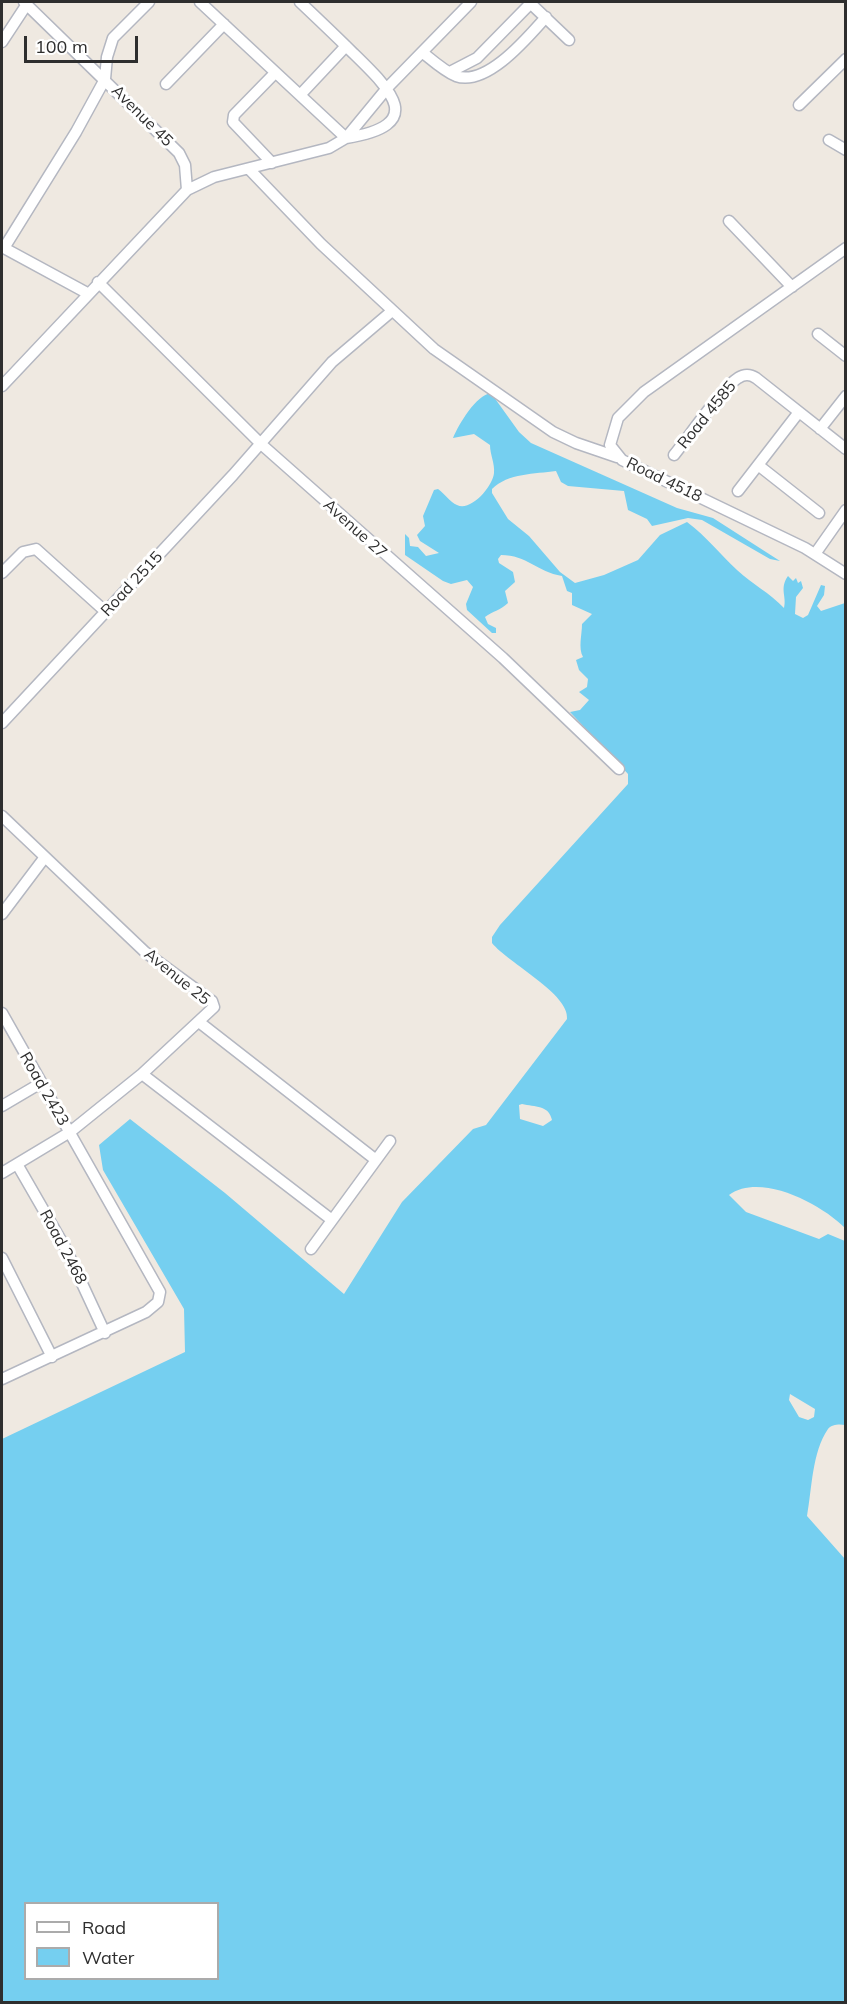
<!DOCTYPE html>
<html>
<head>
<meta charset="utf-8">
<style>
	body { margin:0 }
	#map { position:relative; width:847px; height:2004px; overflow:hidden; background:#efe9e1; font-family:Mulish,sans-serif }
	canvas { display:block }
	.frame { position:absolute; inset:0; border:3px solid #2e2e2e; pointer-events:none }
	.legend { position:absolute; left:24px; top:1902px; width:195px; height:78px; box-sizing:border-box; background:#fff; border:2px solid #ababab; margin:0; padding:8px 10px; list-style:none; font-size:18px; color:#2e2e2e }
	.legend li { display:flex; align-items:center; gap:12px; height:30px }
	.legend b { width:30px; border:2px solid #ababab }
	.scale { position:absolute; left:24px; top:36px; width:114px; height:27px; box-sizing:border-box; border:3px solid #2e2e2e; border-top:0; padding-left:8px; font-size:18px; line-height:21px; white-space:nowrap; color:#2e2e2e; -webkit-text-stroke:4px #fff; paint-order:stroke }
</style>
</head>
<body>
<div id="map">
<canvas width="847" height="2004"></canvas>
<div class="frame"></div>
<ul class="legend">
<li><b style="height:8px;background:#fff"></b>Road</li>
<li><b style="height:16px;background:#75cff0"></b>Water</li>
</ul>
<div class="scale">100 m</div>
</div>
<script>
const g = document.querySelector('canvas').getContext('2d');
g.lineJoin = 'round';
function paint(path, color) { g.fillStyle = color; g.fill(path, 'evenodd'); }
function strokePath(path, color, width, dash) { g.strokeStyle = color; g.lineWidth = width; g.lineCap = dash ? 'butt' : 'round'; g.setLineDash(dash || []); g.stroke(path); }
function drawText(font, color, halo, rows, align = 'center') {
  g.font = font + ' Mulish,sans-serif'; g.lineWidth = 6; g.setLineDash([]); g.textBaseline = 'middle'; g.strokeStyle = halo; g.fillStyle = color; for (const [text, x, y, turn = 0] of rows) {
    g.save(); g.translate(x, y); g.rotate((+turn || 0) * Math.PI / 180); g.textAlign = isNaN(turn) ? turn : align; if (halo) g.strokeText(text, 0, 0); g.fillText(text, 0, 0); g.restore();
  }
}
paint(new Path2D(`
	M491,393L519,432L531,443L677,508L713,518L780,561L770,559L702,520L688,518L652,526L647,519L628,510L624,491L568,486L561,482L556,471C535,474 508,473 492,489V493L508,519L529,536L560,572L575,583L604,575L638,560L660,535L687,522C706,536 721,555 737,570C752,584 770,593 784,608C787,596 779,589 788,576L793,581L796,578L798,583L801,581L803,588L796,597L795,614L803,618L808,615L821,585L825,586L824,595L817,606L821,611L845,603V1228C821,1204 761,1172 729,1195L746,1212L819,1239L828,1234L845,1241V1425C840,1424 832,1424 828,1429C812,1452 812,1489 807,1516L845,1559V2002H2V1439L185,1352L184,1309L103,1170L99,1145L130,1119L225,1193L344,1294L402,1202L473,1129L486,1125L567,1019C570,994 508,963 492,943V937L500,925L628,784V774L570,712L580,710L589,700L579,692L587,687L588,679L579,670L576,660L583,657C578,648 582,635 582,624L592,614L572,605V593L567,591L562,576C537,572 527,555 501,555L498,559L499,563L513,572L515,582L505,591L508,603C501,610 493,611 485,617L488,624L496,628V633H492L467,610L466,604L473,587L467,580L451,584L443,581L405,555V534L409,538L410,546L418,547L426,556L439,553L420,541L417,535L425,526L423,516L434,490L438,489C445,494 450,502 457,505C471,512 493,486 494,473C495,464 490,454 490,445L474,434L453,438C459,424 476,395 491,393ZM522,1104C535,1107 549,1105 552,1120L543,1126L520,1119L519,1105ZM790,1394L815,1409L814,1417L808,1420L799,1417L789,1400ZM26,1904H218V1978H26Z`), '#75cff0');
const minor = new Path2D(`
	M24,2L179,153L185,165L187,190
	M200,2L346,138C428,125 391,90 353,53C336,36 318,19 300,2
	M529,2L569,40
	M2,42L27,4
	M422,52C432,60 444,71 456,76C487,87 528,37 546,17
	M450,72L477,58L531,3
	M166,84L224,24
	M301,94L346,46
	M799,105L846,59
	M829,140L846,150
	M272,163L233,122L234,115L275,73
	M249,169L321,244L434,349L553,432L576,443L617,457
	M729,221L792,287
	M2,247L87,293
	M4,248L76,132L105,79L107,57L113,38L149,2
	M846,248L644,392L618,418L610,445L622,460L805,548L846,574
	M98,282L261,444L503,658L619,769
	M818,334L846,356
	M2,386L187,190L214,177L329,148L346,138L388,87L471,2
	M820,429L846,396
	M674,455C688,438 723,387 738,378C744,374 750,374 756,378L846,449
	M758,465L819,513
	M738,491L799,412
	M815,554L846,510
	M2,573L23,552L36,549L106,612
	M2,723L233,475L332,362L392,311
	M2,816L145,952L212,1001L214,1007L142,1074L70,1132L2,1173
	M2,914L45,857
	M2,1013L160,1292L158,1302L146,1312L2,1379
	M199,1022L376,1160
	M142,1074L332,1220
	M2,1106L41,1083
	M17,1164L66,1249L105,1333
	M311,1249L390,1141
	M2,1258L52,1357`);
strokePath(minor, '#b4b7c1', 13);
strokePath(minor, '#fff', 10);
drawText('16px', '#2e2e2e', '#fff', [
	["Avenue 45",142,116,45],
	["Road 4585",707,415,-51],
	["Road 4518",664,480,26],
	["Avenue 27",355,529,42],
	["Road 2515",132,584,-47],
	["Avenue 25",177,977,39],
	["Road 2423",44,1089,60],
	["Road 2468",63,1247,62]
]);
</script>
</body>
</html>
